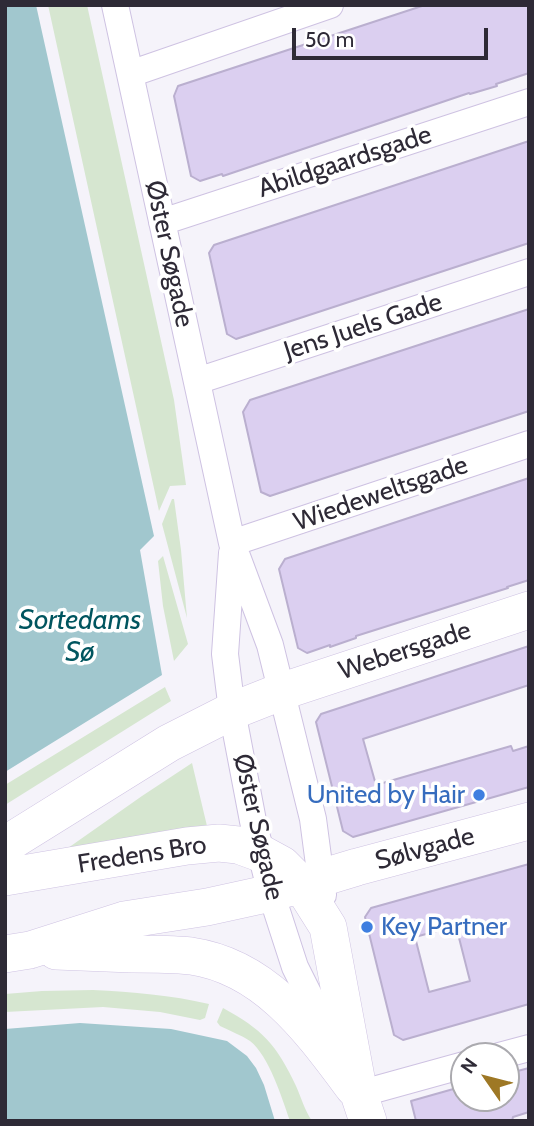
<!DOCTYPE html>
<html>
<head>
<meta charset="utf-8">
<style>
	body { margin:0 }
	#map { position:relative; width:534px; height:1126px; overflow:hidden; background:#f5f3fa; font-family:Cabin,sans-serif }
	canvas { display:block }
	.frame { position:absolute; inset:0; border:7px solid #2e2a36; pointer-events:none }
	.north { position:absolute; left:450px; top:1042px; width:70px; height:70px; box-sizing:border-box; background:#fff; border:2px solid #abaaaf; border-radius:50%; rotate:305deg; font-size:19px; font-weight:700; line-height:28px; text-align:center; color:#2e2a36 }
	.north::after { content:''; display:block; margin:auto; width:24px; height:32px; background:#9e7825; clip-path:polygon(50% 0,100% 100%,50% 72%,0 100%) }
	.scale { position:absolute; left:292px; top:28px; width:196px; height:32px; box-sizing:border-box; border:4px solid #2e2a36; border-top:0; padding-left:9px; font-size:21px; line-height:24px; white-space:nowrap; color:#2e2a36; -webkit-text-stroke:5px #fff; paint-order:stroke }
</style>
</head>
<body>
<div id="map">
<canvas width="534" height="1126"></canvas>
<div class="frame"></div>
<div class="north">N</div>
<div class="scale">50 m</div>
</div>
<script>
const g = document.querySelector('canvas').getContext('2d');
g.lineJoin = 'round';
function paint(path, color) { g.fillStyle = color; g.fill(path, 'evenodd'); }
function strokePath(path, color, width, dash) { g.strokeStyle = color; g.lineWidth = width; g.lineCap = dash ? 'butt' : 'round'; g.setLineDash(dash || []); g.stroke(path); }
function drawText(font, color, halo, rows, align = 'center') {
  g.font = font + ' Cabin,sans-serif'; g.lineWidth = 7; g.setLineDash([]); g.textBaseline = 'middle'; g.strokeStyle = halo; g.fillStyle = color; for (const [text, x, y, turn = 0] of rows) {
    g.save(); g.translate(x, y); g.rotate((+turn || 0) * Math.PI / 180); g.textAlign = isNaN(turn) ? turn : align; if (halo) g.strokeText(text, 0, 0); g.fillText(text, 0, 0); g.restore();
  }
}
paint(new Path2D(`
	M48,5H87L174,400L186,485L170,486L159,511Z
	M172,499H174L181,550L187,618L162,524Z
	M163,556L188,644L174,661L163,606L158,561Z
	M165,687L171,701L5,805V785Z
	M192,763L207,826L68,848L142,796Z
	M93,990C133,992 171,995 209,1004L205,1018L200,1020L160,1012L103,1007L5,1012V994L42,991Z
	M223,1008C262,1029 277,1045 296,1086C301,1097 305,1111 312,1121H290C282,1098 269,1056 250,1041C241,1035 230,1031 220,1026L217,1022Z`), '#d6e6d0');
paint(new Path2D(`
	M5,5H36L154,536L140,550L162,675L5,772Z
	M80,1023L171,1029L227,1041L247,1056L256,1068L264,1085L275,1121H5V1029Z`), '#a1c7ce');
const building = new Path2D(`
	M425,5H529V73L496,84L497,86L470,94L469,93L223,176L222,174L200,181L191,176L174,96L178,86Z
	M529,141V243L236,339L227,334L209,253L214,245Z
	M529,309V411L270,496L261,492L243,412L250,400Z
	M529,478V580L507,587L508,588L356,636V638L330,647V645L307,653L298,648L279,569L285,559Z
	M529,646V685L363,739L376,785L511,746L513,751L529,746V787L353,837L343,831L316,722L321,714Z
	M529,864V1004L403,1040L394,1035L365,917L371,908ZM456,926L470,981L429,992L415,937Z
	M529,1068V1112L513,1117L512,1121H416L411,1101L464,1086V1098H506V1074Z`);
paint(building, '#dbcff0');
strokePath(building, '#baafcf', 2);
const street = new Path2D(`
	M115,5L232,543L270,645L313,819L323,895
	M130,74L330,5
	M162,222L529,102
	M197,381L529,272
	M232,543L529,444
	M232,553L225,654L232,711L253,821L271,893L295,967L333,1043
	M499,1056L529,1048
	M352,1081L359,1094L464,1065`);
const secondary = new Path2D(`
	M5,845L169,743L232,711L280,692L529,610
	M5,877L187,846L219,843L238,845L260,853L282,865L301,884L328,927L359,1094L368,1121
	M56,951C81,952 106,953 132,954C151,954 171,954 191,956C267,967 312,1032 354,1088
	M5,954L30,950L124,920L207,907L271,893L357,867L529,821`);
strokePath(street, '#cec2e2', 28);
strokePath(secondary, '#cec2e2', 38);
strokePath(street, '#fff', 26);
strokePath(secondary, '#fff', 37);
for (const [x, y, r, color] of [
	[479,795,7,"#3f7fe0"],
	[367,927,7,"#3f7fe0"]
]) { const dot = new Path2D(); dot.arc(x, y, r, 0, 2 * Math.PI); g.fillStyle = color; g.fill(dot); strokePath(dot, '#fff', 2.5); }
drawText('26px', '#2e2a36', '#fff', [
	["Abildgaardsgade",345,162,-18],
	["Øster Søgade",169,254,78],
	["Jens Juels Gade",363,327,-18],
	["Wiedeweltsgade",381,494,-19],
	["Webersgade",405,651,-18],
	["Øster Søgade",258,827,77],
	["Sølvgade",425,849,-15],
	["Fredens Bro",142,855,-9]
]);
drawText('26px', '#366cbe', '#fff', [
	["United by Hair",465,795],
	["Key Partner",381,927,"left"]
], 'right');
drawText('italic 28px', '#00555f', '#fff', [
	["Sortedams",80,621],
	["Sø",80,653]
]);
</script>
</body>
</html>
